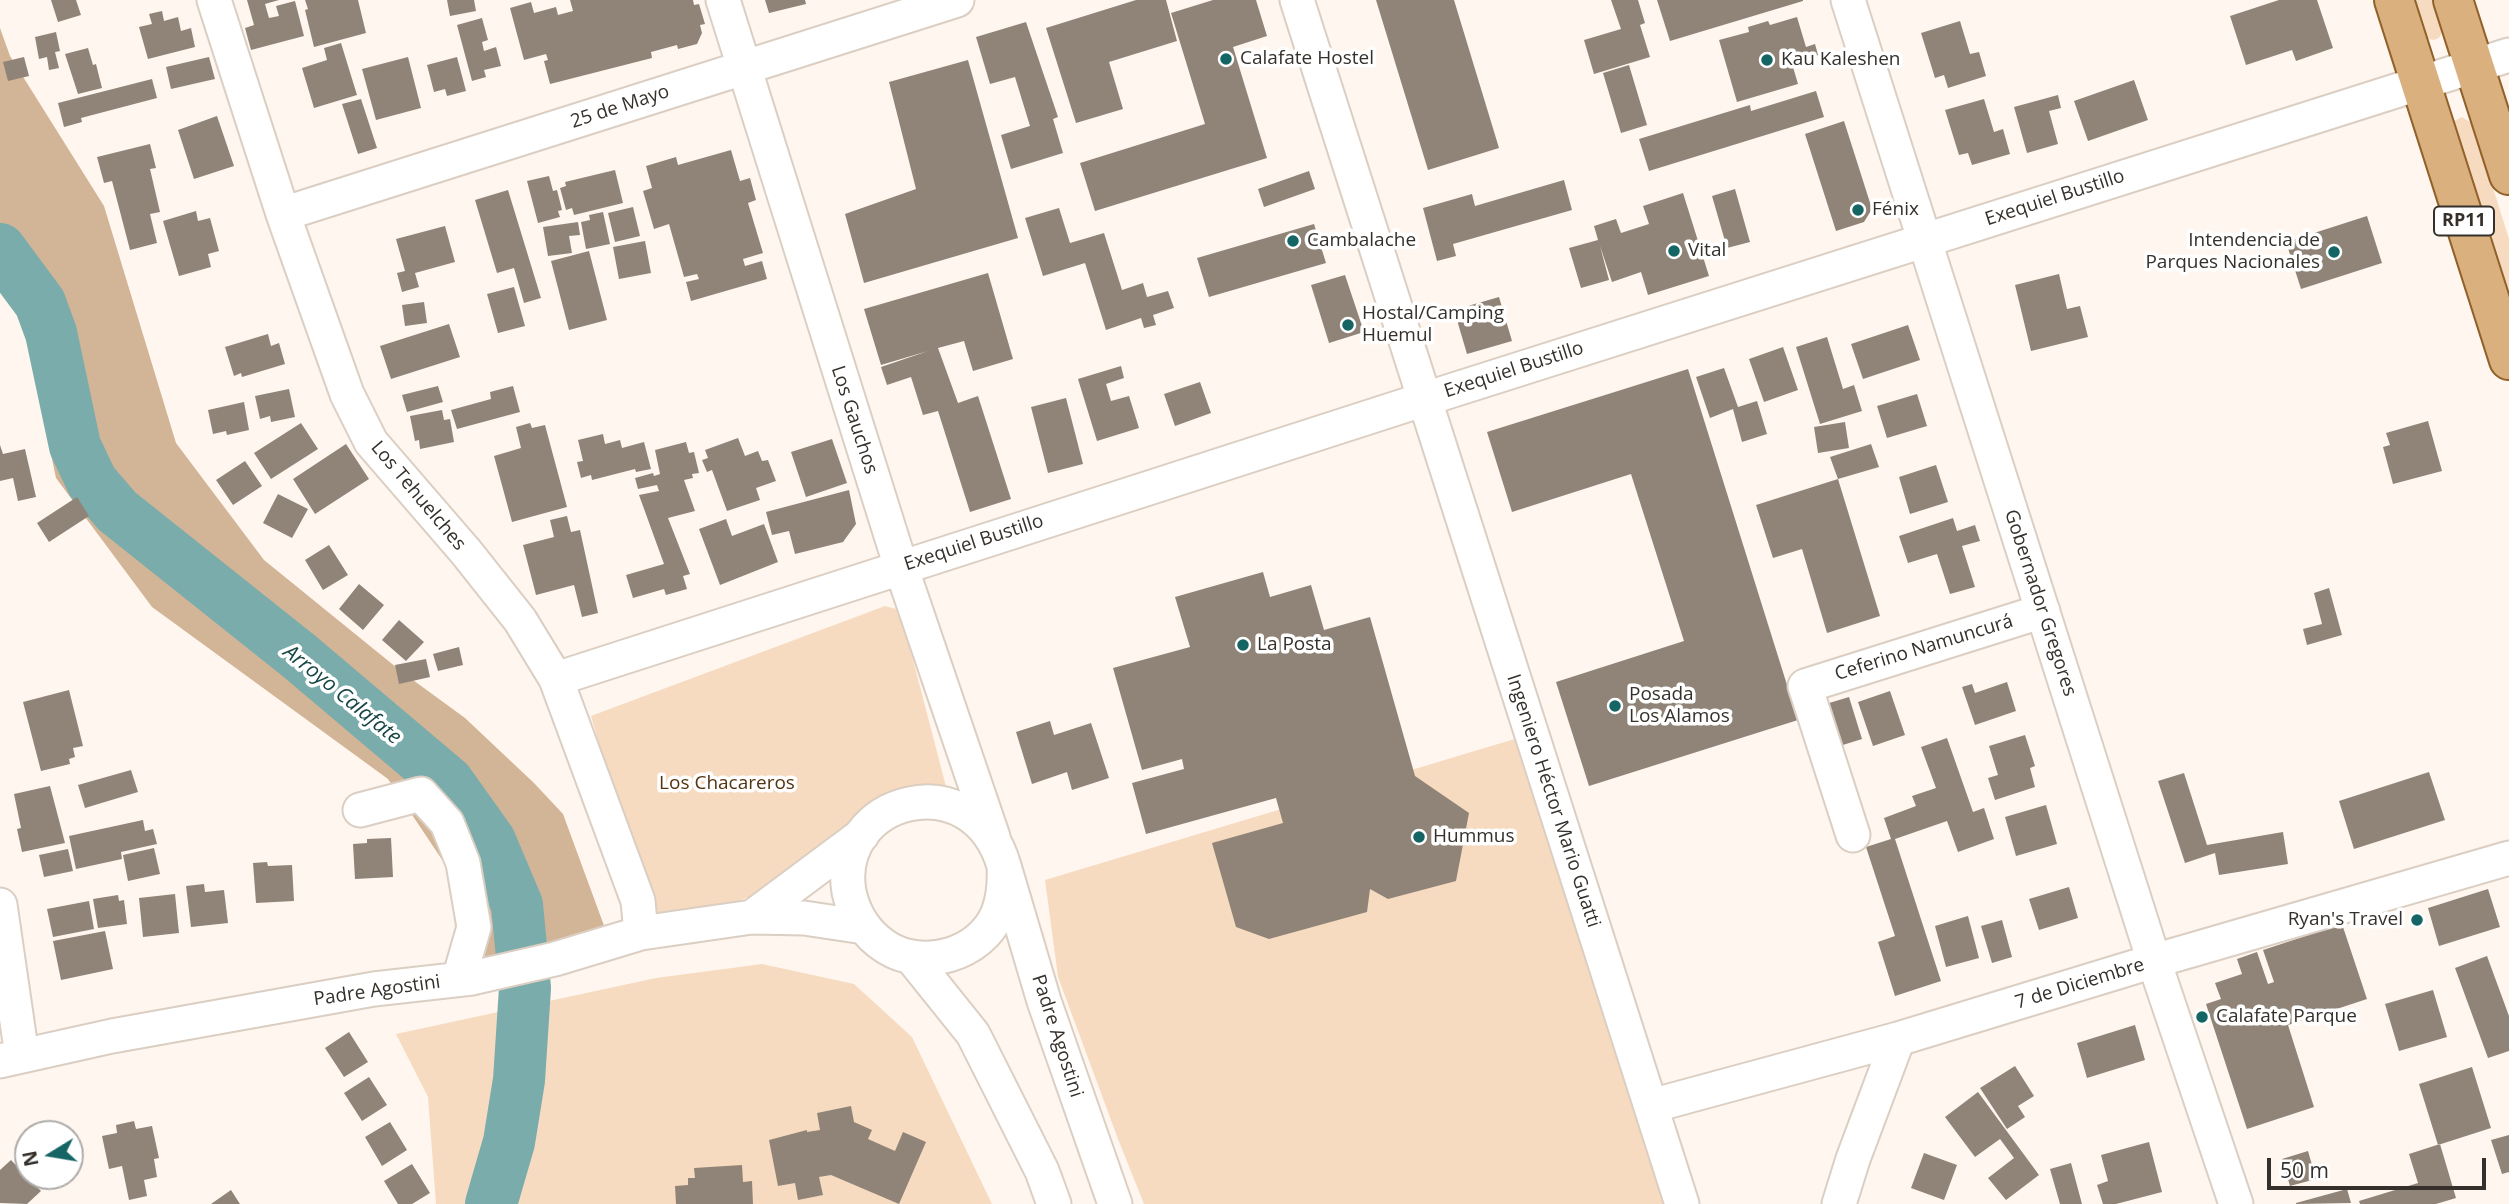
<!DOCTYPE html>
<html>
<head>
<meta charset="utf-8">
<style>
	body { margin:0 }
	#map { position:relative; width:2509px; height:1204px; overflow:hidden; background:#fff6ef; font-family:"Open Sans",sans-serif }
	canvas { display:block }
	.north { position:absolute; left:14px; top:1120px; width:70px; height:70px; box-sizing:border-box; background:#fff; border:2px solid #aeacaa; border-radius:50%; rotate:259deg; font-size:19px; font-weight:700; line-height:28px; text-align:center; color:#35302b }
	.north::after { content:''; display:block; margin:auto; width:24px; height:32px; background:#166565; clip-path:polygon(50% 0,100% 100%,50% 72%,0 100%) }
	.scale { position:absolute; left:2267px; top:1158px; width:219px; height:32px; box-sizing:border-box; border:4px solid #35302b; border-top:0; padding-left:9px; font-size:21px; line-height:24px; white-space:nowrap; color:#35302b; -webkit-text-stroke:5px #fff; paint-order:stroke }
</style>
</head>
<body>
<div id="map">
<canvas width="2509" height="1204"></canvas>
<div class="north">N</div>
<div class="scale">50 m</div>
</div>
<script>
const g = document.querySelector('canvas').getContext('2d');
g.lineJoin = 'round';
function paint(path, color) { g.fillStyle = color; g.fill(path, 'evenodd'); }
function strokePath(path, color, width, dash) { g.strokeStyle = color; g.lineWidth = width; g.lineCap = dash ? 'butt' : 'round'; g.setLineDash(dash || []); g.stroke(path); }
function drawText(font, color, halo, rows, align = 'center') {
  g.font = font + ' "Open Sans",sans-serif'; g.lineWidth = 7; g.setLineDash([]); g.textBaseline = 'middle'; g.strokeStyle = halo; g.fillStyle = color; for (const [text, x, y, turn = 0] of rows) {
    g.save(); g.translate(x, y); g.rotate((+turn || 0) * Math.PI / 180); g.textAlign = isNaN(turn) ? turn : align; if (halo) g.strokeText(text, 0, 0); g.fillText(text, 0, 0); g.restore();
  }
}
paint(new Path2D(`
	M2409,0H2436C2439,14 2453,50 2422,37Z
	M2462,117L2473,124L2509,239V304L2453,125L2454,121Z
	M885,606L900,610L949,798L769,890L712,910L651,921L591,716Z
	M1518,738L1667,1204H1144L1118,1139L1058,977L1045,880Z
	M762,964L854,984L912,1037L992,1204H436L428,1097L396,1034L656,978Z`), '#f6dbc0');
paint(new Path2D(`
	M0,28L10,56L104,206L176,443L264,560L402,672L465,718L534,783L563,814L606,931L468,963L453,876L388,779L152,607L56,478L17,291L0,281Z`), '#d2b497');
strokePath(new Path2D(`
	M0,249L40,303L51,333L75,446L92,482L117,511L299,656L448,782L490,841L517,905L525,988L519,1080L509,1142L491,1204`), '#7aacab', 52);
paint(new Path2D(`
	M51,0H76L81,15L58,22Z
	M247,0H279L265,4L269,18L279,16L276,6L295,1L304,36L251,50L245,28L254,25Z
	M305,0H358L366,33L314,47L305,10L308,9Z
	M447,0H474L476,11L450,16Z
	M570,0H693L694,5L699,4L705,24L700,25L702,33L697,44L678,49L677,45L651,52L652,58L550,84L544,61L548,60L546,54L524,60L510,8L531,2L534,13L556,7L558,15L573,11Z
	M765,0H805L806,4L769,13Z
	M1136,0H1166L1177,41L1109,62L1123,109L1076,123L1046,28Z
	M1213,0H1256L1267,36L1233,47L1267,158L1095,211L1080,163L1205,124L1171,13Z
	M1376,0H1454L1499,148L1428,170Z
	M1611,0H1638L1645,23L1640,25L1650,57L1594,74L1584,40L1621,29Z
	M1657,0H1803V1L1670,41Z
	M2279,0H2317L2333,48L2296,61L2292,50L2246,65L2230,16Z
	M162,11L164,21L178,17L181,31L191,28L195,47L148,59L139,27L152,24L149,14Z
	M1797,17L1806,47L1815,44L1818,55L1809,58L1810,62L1793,67L1798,84L1737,102L1719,40L1749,32L1748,27L1768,21L1770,25Z
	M482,18L488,40L482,42L484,51L496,47L501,66L484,70L486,77L472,81L457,25Z
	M1960,21L1970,54L1979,52L1986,76L1948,88L1944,75L1935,78L1921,33Z
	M1026,22L1058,117L1053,119L1063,153L1011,169L1001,135L1030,126L1015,77L990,84L976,37Z
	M56,32L60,51L55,52L59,68L49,70L47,57L39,59L35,37Z
	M341,43L357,95L314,108L302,68L327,60L324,48Z
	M88,48L93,65L96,64L102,88L78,94L65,54Z
	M24,57L29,76L8,81L3,62Z
	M209,57L215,79L171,89L166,67Z
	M408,57L421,108L376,120L362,69Z
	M457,57L466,91L447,96L445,89L434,92L427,65Z
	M968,60L1018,238L864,283L845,214L916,189L889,82Z
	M1629,65L1647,125L1621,133L1603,73Z
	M152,79L157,98L81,118L82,122L64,127L58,103Z
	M2134,80L2148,120L2088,141L2074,101Z
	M1816,91L1824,117L1649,171L1639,139L1750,105L1751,111Z
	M2058,95L2061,108L2049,111L2058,144L2027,153L2014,107Z
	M361,99L377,148L358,154L342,104Z
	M1984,99L1994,132L2003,129L2010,154L1972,165L1968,153L1959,155L1945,110Z
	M217,116L234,166L194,179L178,130Z
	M1844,121L1872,209L1864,222L1836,231L1805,134Z
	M150,144L156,168L150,169L160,212L150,214L157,243L130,250L112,181L104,183L97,157Z
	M731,150L740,181L750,178L756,200L748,203L763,253L743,259L745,266L762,261L767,279L691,301L686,282L699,279L697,274L684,277L669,224L654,229L643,191L652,188L646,166L676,157L678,165Z
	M615,170L623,203L574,215L572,208L566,210L560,188L566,186L565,182Z
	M1309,171L1315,189L1264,207L1258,189Z
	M549,176L553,191L557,190L562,210L558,211L560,217L538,223L527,181Z
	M1564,180L1572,210L1453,244L1456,256L1437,261L1423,208L1472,194L1475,206Z
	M1735,189L1750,242L1727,248L1712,196Z
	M508,190L541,298L524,303L514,268L497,273L475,200Z
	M1683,193L1709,276L1648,295L1641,272L1612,282L1600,246L1609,280L1581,288L1569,248L1598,240L1594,226L1616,219L1621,233L1649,224L1643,206Z
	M633,207L640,236L615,242L608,213Z
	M1059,208L1070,243L1104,233L1122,290L1143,283L1147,297L1168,291L1174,308L1153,315L1156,325L1144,328L1141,318L1106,330L1085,263L1043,276L1025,218Z
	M196,211L198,221L210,218L219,251L208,254L211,267L179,276L163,221Z
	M603,212L610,244L586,249L581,222L590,220L589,215Z
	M2367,216L2382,263L2301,289L2286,242Z
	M578,222L580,235L569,236L572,253L548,256L543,227Z
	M1314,224L1326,263L1209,297L1197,258Z
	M445,226L455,262L415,273L419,287L402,292L397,273L405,271L396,239Z
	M645,241L651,273L619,279L613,247Z
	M589,251L607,320L569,330L551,261Z
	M988,273L1013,359L973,371L964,341L938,348L958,403L978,396L1011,499L970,512L938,411L923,415L911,377L887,385L881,367L928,351L881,365L864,309Z
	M2059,274L2067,309L2080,306L2088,337L2031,351L2015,285Z
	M1345,275L1364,332L1329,343L1311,285Z
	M514,287L525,326L498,333L487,294Z
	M1499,297L1512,341L1467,354L1454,310Z
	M424,302L427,323L405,326L402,305Z
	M449,324L460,357L391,379L380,346Z
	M1908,325L1920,360L1863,379L1851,344Z
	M268,334L271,346L279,343L285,364L242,377L241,373L234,376L225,347Z
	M1827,337L1843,389L1854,385L1862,411L1820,424L1796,347Z
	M1783,347L1798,390L1764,402L1749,359Z
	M1121,366L1124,378L1106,384L1111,401L1129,396L1139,428L1097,441L1078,379Z
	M1724,368L1738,407L1757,401L1767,434L1742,442L1733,409L1710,418L1696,377Z
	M1688,369L1798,720L1589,786L1556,682L1684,641L1631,474L1512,512L1487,432Z
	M1200,382L1211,413L1175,426L1164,394Z
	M438,386L443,402L407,412L402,395Z
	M513,386L520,412L457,429L451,410L491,399L490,392Z
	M289,389L295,417L271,422L270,416L260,419L255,396Z
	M1917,394L1927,426L1887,438L1877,406Z
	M1066,398L1083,464L1048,473L1031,407Z
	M244,402L249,430L227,435L226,431L213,434L208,410Z
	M442,410L444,420L450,419L454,442L420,449L419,440L415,441L410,416Z
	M2428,421L2442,471L2393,484L2383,447L2390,445L2386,433Z
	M1845,422L1849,448L1818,453L1814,427Z
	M301,423L318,449L271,479L254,453Z
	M530,423L532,428L545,425L567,507L512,522L494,456L521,448L516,427Z
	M603,434L605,444L620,440L622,448L644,442L651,469L636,472L635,469L592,480L591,475L581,478L577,462L583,461L578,440Z
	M738,438L745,456L758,451L762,461L768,460L776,481L756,488L760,500L727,511L712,470L707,472L702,460L708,458L705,450Z
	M832,439L847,483L806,497L791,452Z
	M686,442L689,453L694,452L699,473L692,474L693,478L684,480L695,511L668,518L690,574L683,576L687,589L666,595L664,589L633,598L626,575L664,564L639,495L659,491L657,485L638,489L635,478L653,473L654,476L660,474L655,450Z
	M346,444L369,479L315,514L293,479Z
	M1871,444L1879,467L1838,479L1880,616L1827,633L1802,549L1773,558L1756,505L1838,479L1830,457Z
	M0,445L3,454L25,449L36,497L18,501L13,478L0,481Z
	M245,461L262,486L233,505L216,480Z
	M1936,465L1948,502L1910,514L1899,477Z
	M849,490L856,524L843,542L795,554L789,531L772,535L766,512Z
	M278,494L308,509L292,538L263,523Z
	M77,497L89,516L49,542L37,523Z
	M567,516L571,532L580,530L598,613L582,617L574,585L536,595L523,545L554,537L550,520Z
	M1953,518L1957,531L1975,525L1980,541L1962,546L1975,587L1950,594L1937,554L1908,563L1899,536Z
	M726,519L732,536L764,524L778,562L720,585L699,529Z
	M329,545L348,575L323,590L305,560Z
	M1263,572L1270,597L1311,585L1324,630L1370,617L1415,776L1469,813L1456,881L1388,899L1370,889L1367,912L1269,939L1236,927L1212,843L1283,823L1276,798L1146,834L1132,783L1184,769L1182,759L1142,770L1113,668L1190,647L1175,597Z
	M359,584L384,605L363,630L339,609Z
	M2329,588L2342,635L2307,645L2303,629L2322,624L2314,593Z
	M399,620L424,642L406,661L382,640Z
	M459,647L463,665L438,671L433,654Z
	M426,659L430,677L399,684L395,665Z
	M2007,682L2016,711L1975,725L1962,687L1972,684L1975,693Z
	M69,690L83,746L73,748L75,757L69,759L70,764L41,771L23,702Z
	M1890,691L1905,735L1873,746L1858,702Z
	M1849,697L1862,739L1830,749L1816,707Z
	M1050,721L1054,735L1091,723L1109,778L1072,790L1067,772L1032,784L1016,732Z
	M2025,735L2035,766L2030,768L2035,787L1995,800L1988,778L1998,775L1989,746Z
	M1947,738L1973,812L1984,808L1994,839L1958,852L1947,821L1895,839L1941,981L1895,996L1878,942L1895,936L1866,847L1891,839L1884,818L1916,806L1912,796L1936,788L1921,747Z
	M131,770L138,792L85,808L78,785Z
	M2429,772L2445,820L2354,849L2339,801Z
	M2184,773L2207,845L2283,832L2288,864L2219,875L2215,853L2185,863L2158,781Z
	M50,786L65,843L22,852L17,829L21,828L14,794Z
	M2046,805L2057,844L2016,856L2005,817Z
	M143,820L145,831L153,829L157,844L121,852L122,859L76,869L69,836Z
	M391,838L393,877L355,879L353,844L367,843V839Z
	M154,848L160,874L128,881L123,855Z
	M68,849L73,871L44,877L39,855Z
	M267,862L268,866L292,865L294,901L256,903L253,863Z
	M204,884L205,892L224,890L228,923L191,927L186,886Z
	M2069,887L2078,918L2039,930L2029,899Z
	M2488,889L2500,927L2439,946L2428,908Z
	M175,894L179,933L143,937L139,898Z
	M118,895L119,901L124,900L127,924L98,928L93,899Z
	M89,901L94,929L53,937L47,909Z
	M1968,916L1979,958L1946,967L1935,926Z
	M2002,920L2012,957L1992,963L1981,926Z
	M2342,924L2367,999L2288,1025L2314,1107L2247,1129L2206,1004L2221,999L2215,983L2242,974L2237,959L2257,952L2268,984L2274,982L2263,950Z
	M105,931L113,969L61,980L53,941Z
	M2487,956L2509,1016V1051L2488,1058L2455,968Z
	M2433,990L2447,1037L2399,1051L2385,1004Z
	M2135,1025L2145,1060L2087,1078L2077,1043Z
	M349,1032L368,1062L344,1077L325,1048Z
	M2015,1066L2034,1096L2018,1106L2025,1117L2007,1129L1980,1088Z
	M2472,1067L2491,1128L2438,1145L2419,1084Z
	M369,1077L387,1105L362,1121L344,1093Z
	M1978,1092L2039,1175L2006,1200L1988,1178L2014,1158L2000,1139L1975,1157L1945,1117Z
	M851,1106L854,1122L872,1130L868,1139L895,1151L903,1132L926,1142L899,1204L831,1175L819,1177L823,1195L798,1200L795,1183L778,1186L769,1140L807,1130V1132L820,1130L817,1113Z
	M134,1121L136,1129L152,1126L159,1158L154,1159L157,1177L144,1180L147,1196L129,1200L122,1166L109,1169L102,1136L117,1133L116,1125Z
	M390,1122L407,1150L382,1166L365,1137Z
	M2509,1135V1172L2502,1174L2491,1140Z
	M2149,1142L2162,1192L2116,1204H2103L2097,1185L2108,1181L2101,1155Z
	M2440,1144L2456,1198L2436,1204H2360L2359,1201L2418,1183L2409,1154Z
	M2308,1151L2316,1179L2290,1186L2282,1159Z
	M1924,1153L1957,1165L1944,1200L1911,1188Z
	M11,1160L41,1191L27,1204L0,1203V1170Z
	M2071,1163L2082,1204H2060L2050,1169Z
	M412,1164L430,1193L412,1204H398L384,1181Z
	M742,1165L743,1182L752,1181L753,1204H676L675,1186L688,1185V1178H695L694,1168Z
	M2347,1189L2351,1203L2296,1204V1203Z
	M231,1190L240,1204H211Z`), '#908478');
const minor = new Path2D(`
	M214,0L283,214L347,394L371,442L466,552L520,620L556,679L638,901L641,933
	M723,0L901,567L993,837
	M1297,0L1682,1204
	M1848,0L2154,961L2236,1204
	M283,214L957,0
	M556,679L1425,399L2509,55
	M360,810L421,794L447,823L463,863L474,927L459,979
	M1853,835L1805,686L2043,611
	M1004,866C1005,883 1004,897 998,913C981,955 923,971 886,947C866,934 854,915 849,892C833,799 973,759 1004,866L1044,1001L1115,1204
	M0,905L22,1056
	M752,917L862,835
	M912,958L973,1034L1042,1171L1054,1204
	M0,1061L112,1036L374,989L472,978L555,959L641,933L752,917L804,918L864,927
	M1651,1106L1898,1039L2154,961L2509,858
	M1839,1204L1853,1159L1898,1039`);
const major = new Path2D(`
	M2394,0L2509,360
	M2453,0L2509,175`);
strokePath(minor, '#dbcec2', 37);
strokePath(major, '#916129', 42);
strokePath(minor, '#fff', 33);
strokePath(major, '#dab07e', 38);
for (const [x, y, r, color] of [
	[1226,59,7,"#166565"],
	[1767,60,7,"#166565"],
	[1858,210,7,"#166565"],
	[1293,241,7,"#166565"],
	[1674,251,7,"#166565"],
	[2334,252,7,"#166565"],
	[1348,325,7,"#166565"],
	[1243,645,7,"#166565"],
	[1615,706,7,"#166565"],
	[1419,837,7,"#166565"],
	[2417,920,7,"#166565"],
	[2202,1017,7,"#166565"]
]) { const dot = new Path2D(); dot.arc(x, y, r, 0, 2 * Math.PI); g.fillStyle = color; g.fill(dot); strokePath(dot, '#fff', 2.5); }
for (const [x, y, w] of [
	[2464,221,60]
]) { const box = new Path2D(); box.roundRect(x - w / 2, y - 14.5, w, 29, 5); g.fillStyle = '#fff'; g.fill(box); strokePath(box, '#35302b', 2); }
drawText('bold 18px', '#35302b', null, [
	["RP11",2464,221]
]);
drawText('19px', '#35302b', '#fff', [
	["Calafate Hostel",1240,59],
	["Kau Kaleshen",1781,60],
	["Fénix",1872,210],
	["Cambalache",1307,241],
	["Intendencia de",2320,241,"right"],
	["Parques Nacionales",2320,263,"right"],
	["Vital",1688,251],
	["Hostal/Camping",1362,314],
	["Huemul",1362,336],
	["La Posta",1257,645],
	["Posada",1629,695],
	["Los Alamos",1629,717],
	["Hummus",1433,837],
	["Ryan's Travel",2403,920,"right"],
	["Calafate Parque",2216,1017]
], 'left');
drawText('19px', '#35302b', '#fff', [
	["25 de Mayo",620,107,-18],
	["Exequiel Bustillo",2055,198,-18],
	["Exequiel Bustillo",1514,370,-18],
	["Los Gauchos",854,420,72],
	["Los Tehuelches",418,496,50],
	["Exequiel Bustillo",974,543,-18],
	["Gobernador Gregores",2040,603,72],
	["Ceferino Namuncurá",1924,648,-17],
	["Ingeniero Héctor Mario Guatti",1553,801,72],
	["7 de Diciembre",2080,984,-17],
	["Padre Agostini",377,991,-8],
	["Padre Agostini",1057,1036,72]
]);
drawText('19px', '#533411', '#fff', [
	["Los Chacareros",727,784]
]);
drawText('italic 21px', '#174645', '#fff', [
	["Arroyo Calafate",342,695,39]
]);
</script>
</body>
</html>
